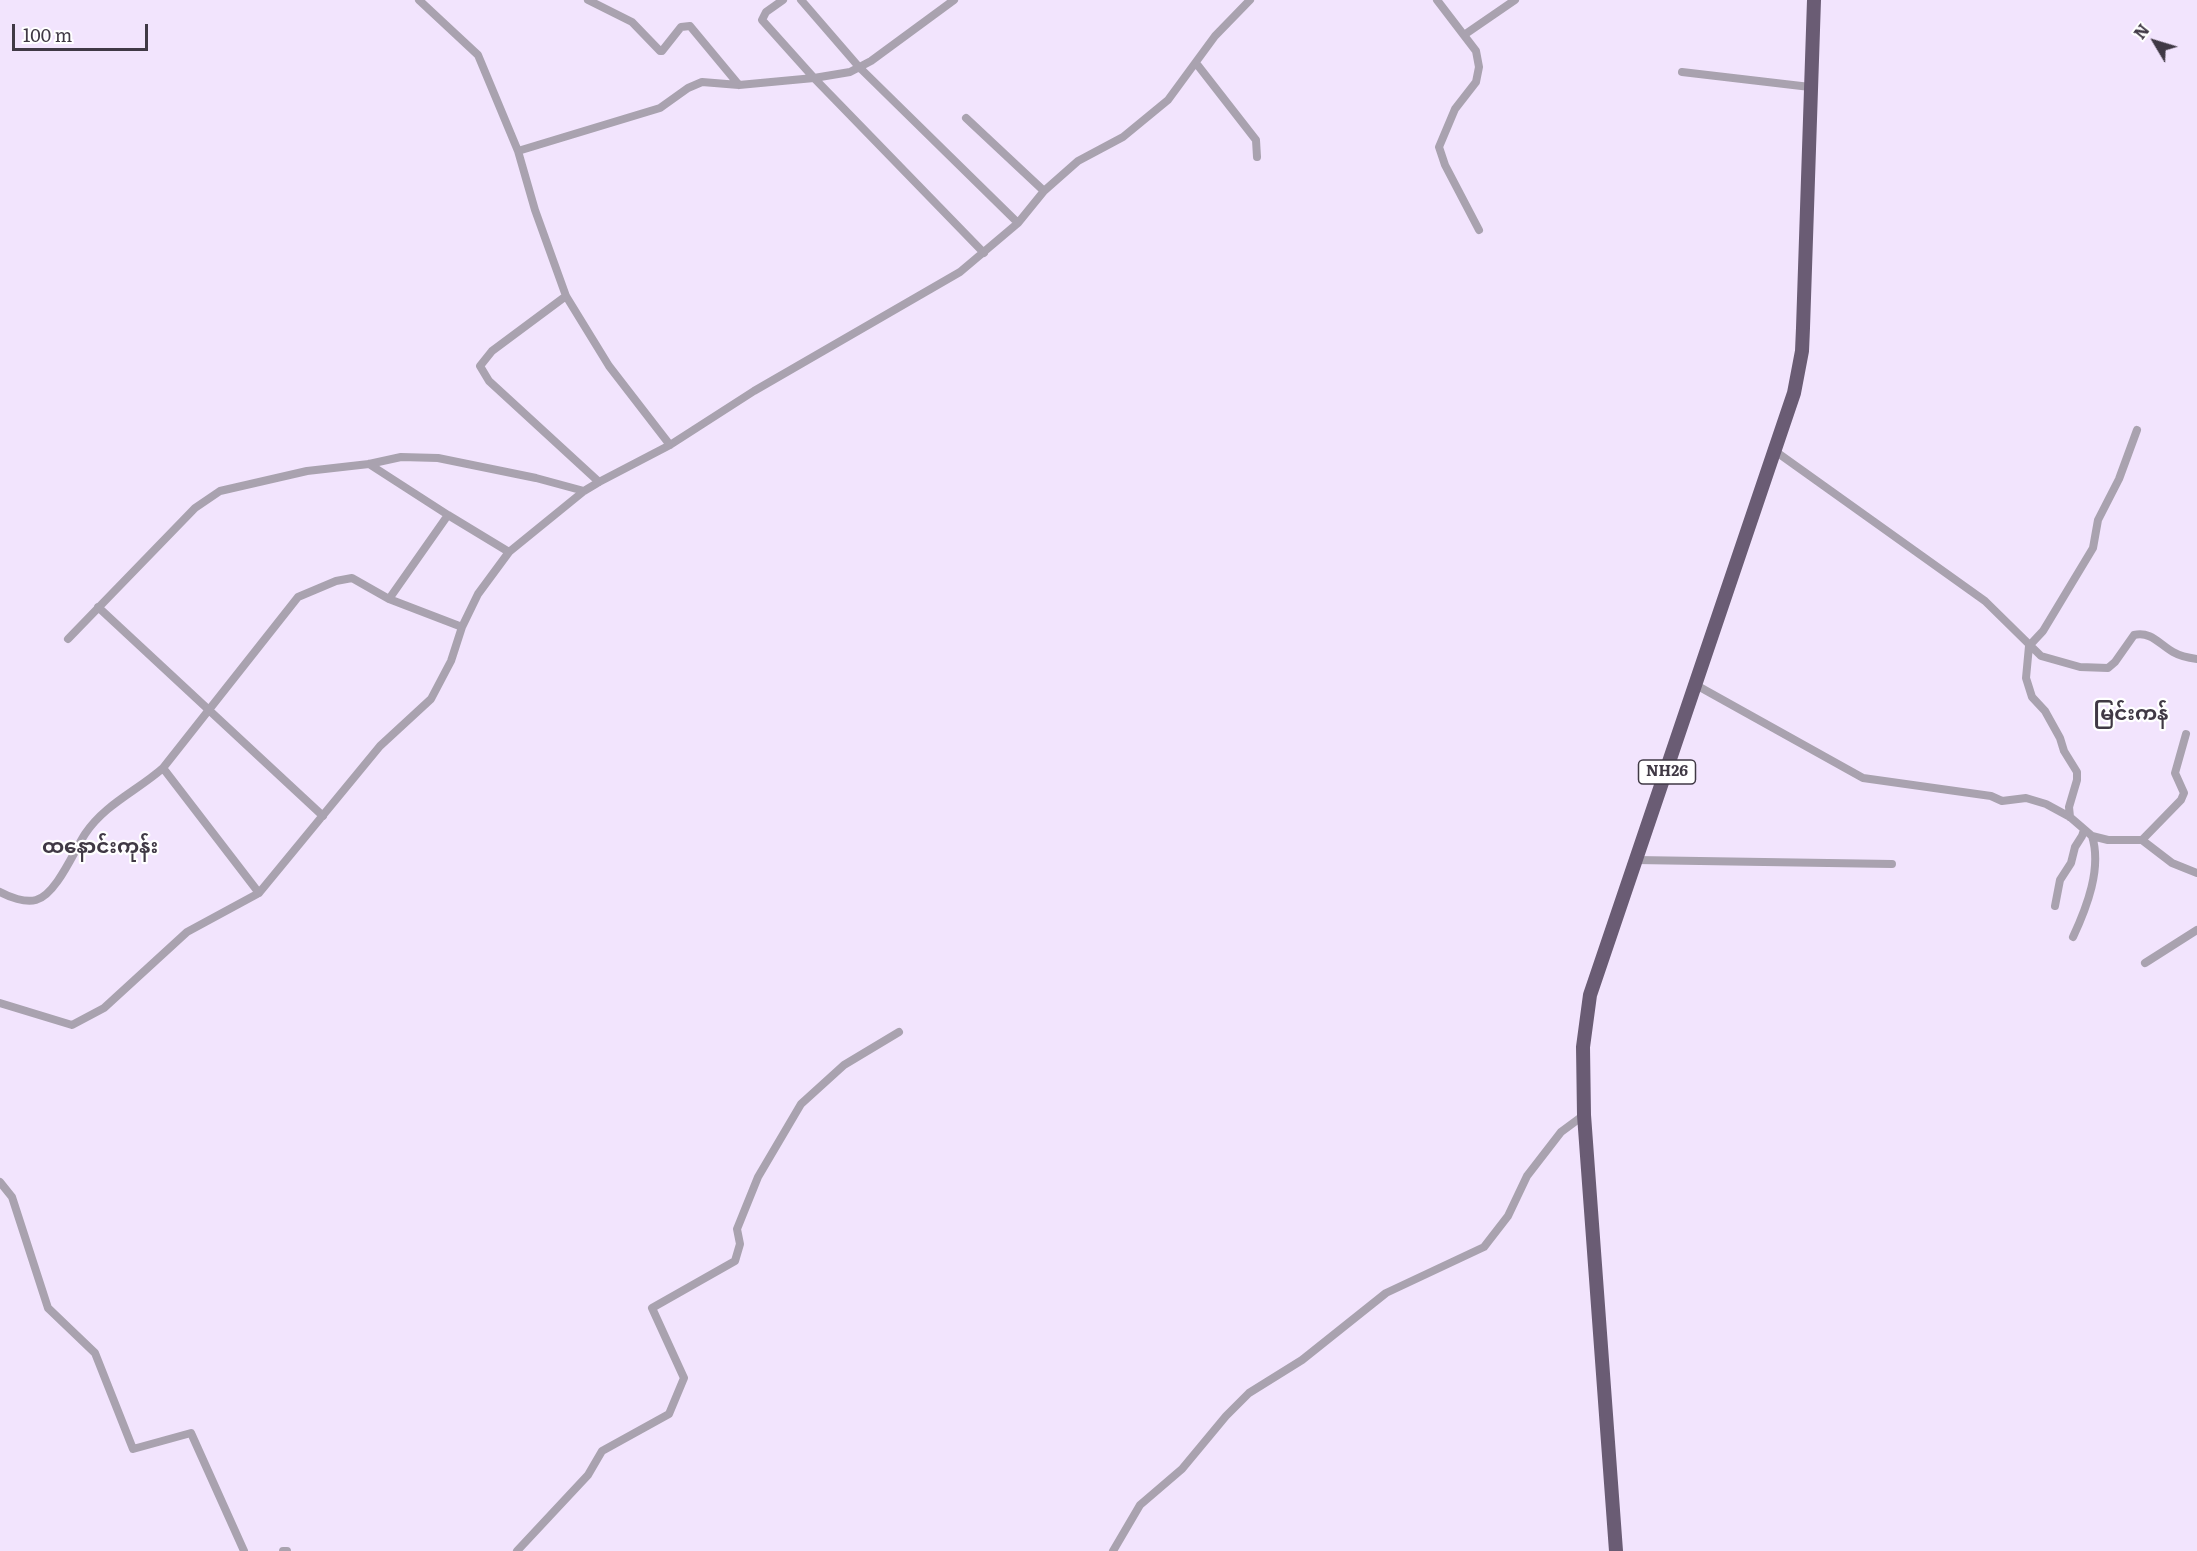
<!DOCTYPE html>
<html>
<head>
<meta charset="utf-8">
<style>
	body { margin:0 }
	#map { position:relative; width:2197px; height:1551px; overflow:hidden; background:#f2e4fd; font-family:Literata,serif }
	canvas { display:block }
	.north { position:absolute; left:2125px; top:12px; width:60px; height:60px; -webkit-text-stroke:4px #fff; paint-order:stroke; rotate:308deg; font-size:16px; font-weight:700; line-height:24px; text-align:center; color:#403945 }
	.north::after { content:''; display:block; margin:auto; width:21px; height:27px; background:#403945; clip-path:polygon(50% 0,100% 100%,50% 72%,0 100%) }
	.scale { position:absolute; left:12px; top:24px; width:136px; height:27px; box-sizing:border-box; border:3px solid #403945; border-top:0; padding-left:8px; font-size:18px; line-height:21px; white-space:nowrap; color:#403945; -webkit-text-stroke:4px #fff; paint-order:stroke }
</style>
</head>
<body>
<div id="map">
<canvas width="2197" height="1551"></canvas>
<div class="north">N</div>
<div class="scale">100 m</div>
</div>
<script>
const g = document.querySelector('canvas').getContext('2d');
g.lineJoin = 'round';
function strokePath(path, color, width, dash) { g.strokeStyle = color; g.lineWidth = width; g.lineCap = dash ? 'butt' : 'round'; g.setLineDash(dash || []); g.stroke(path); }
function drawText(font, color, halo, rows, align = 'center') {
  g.font = font + ' Literata,"Noto Sans Myanmar",serif'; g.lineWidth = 4.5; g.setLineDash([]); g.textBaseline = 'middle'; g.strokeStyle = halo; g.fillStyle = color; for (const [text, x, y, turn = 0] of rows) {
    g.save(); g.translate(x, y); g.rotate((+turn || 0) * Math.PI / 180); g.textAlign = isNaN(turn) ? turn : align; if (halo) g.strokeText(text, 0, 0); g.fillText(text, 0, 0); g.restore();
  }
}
strokePath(new Path2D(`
	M419,0L478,55L518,151L535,210L566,296L609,366L670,445
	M588,0L632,22L660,51H662L681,27L690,26L739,85
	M783,0L766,12L762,20L814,78L984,253
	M801,0L859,67L1018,223
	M1437,0L1476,51L1479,67L1476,82L1455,109L1439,147L1445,165L1479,230
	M1464,35L1515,0
	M1196,63L1256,140L1257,157
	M1682,72L1810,87
	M966,118L1044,191
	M518,151L660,108L688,88L702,82L739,85L814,78L850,72L871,61L954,0
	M566,296L492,351L480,366L489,381L599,482
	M1775,451L1985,601L2041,656L2080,667L2108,668L2115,662L2134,635C2151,631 2159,644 2173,652C2180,656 2189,658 2197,659
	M369,464L448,515L509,552
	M389,599L448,515
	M98,607L323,816
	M68,639L195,508L220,491L307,471L369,464L401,457L438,458L536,478L584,491
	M1696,685L1863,778L1991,796L2002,801L2026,798L2046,804L2070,817L2092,836L2108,840H2142L2172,863L2197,873
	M163,768L259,893
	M2070,817L2069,807L2077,780V772L2064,751L2060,738L2045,711L2032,697L2026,678L2029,646L2043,631L2093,548L2098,520L2119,479L2137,430
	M2142,840L2181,800L2184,793L2175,773L2186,734
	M1636,860L1892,864
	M0,892C9,897 25,903 36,900C56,895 74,851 85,834C105,804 137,791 163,768L298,597L336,581L352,578L389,599L462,627
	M2055,906L2060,880L2071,863L2075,847L2082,836L2084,830
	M2073,937C2087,907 2102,868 2092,836
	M2145,963L2197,930
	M0,1003L72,1025L104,1008L187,932L259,893L380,746L431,699L451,661L462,627L478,594L509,552L584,491L599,482L670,445L754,391L960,272L1018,223L1044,191L1078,161L1123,137L1168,100L1215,36L1250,0
	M0,1182L12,1197L48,1308L95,1353L133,1449L191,1433L244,1551
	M283,1551H287
	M517,1551L588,1475L602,1451L669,1414L684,1378L652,1308L735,1261L740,1244L737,1229L758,1177L801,1104L844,1065L899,1032
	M1113,1551L1140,1505L1182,1469L1226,1416L1249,1393L1302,1360L1386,1293L1484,1247L1508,1216L1527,1176L1561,1132L1584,1115`), '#a9a2af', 8);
strokePath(new Path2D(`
	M1616,1551L1584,1115L1583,1047L1590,995L1794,393L1802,351L1803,328L1814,0`), '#6a5c74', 14);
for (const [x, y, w] of [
	[1667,772,57]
]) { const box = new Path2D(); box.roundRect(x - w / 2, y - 12, w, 24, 4.5); g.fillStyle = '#fff'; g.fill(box); strokePath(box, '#403945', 1.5); }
drawText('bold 15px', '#403945', null, [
	["NH26",1667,772]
]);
drawText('bold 20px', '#403945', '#fff', [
	["မြင်းကန်",2131,714],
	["ထနောင်းကုန်း",100,847]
]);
</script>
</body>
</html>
